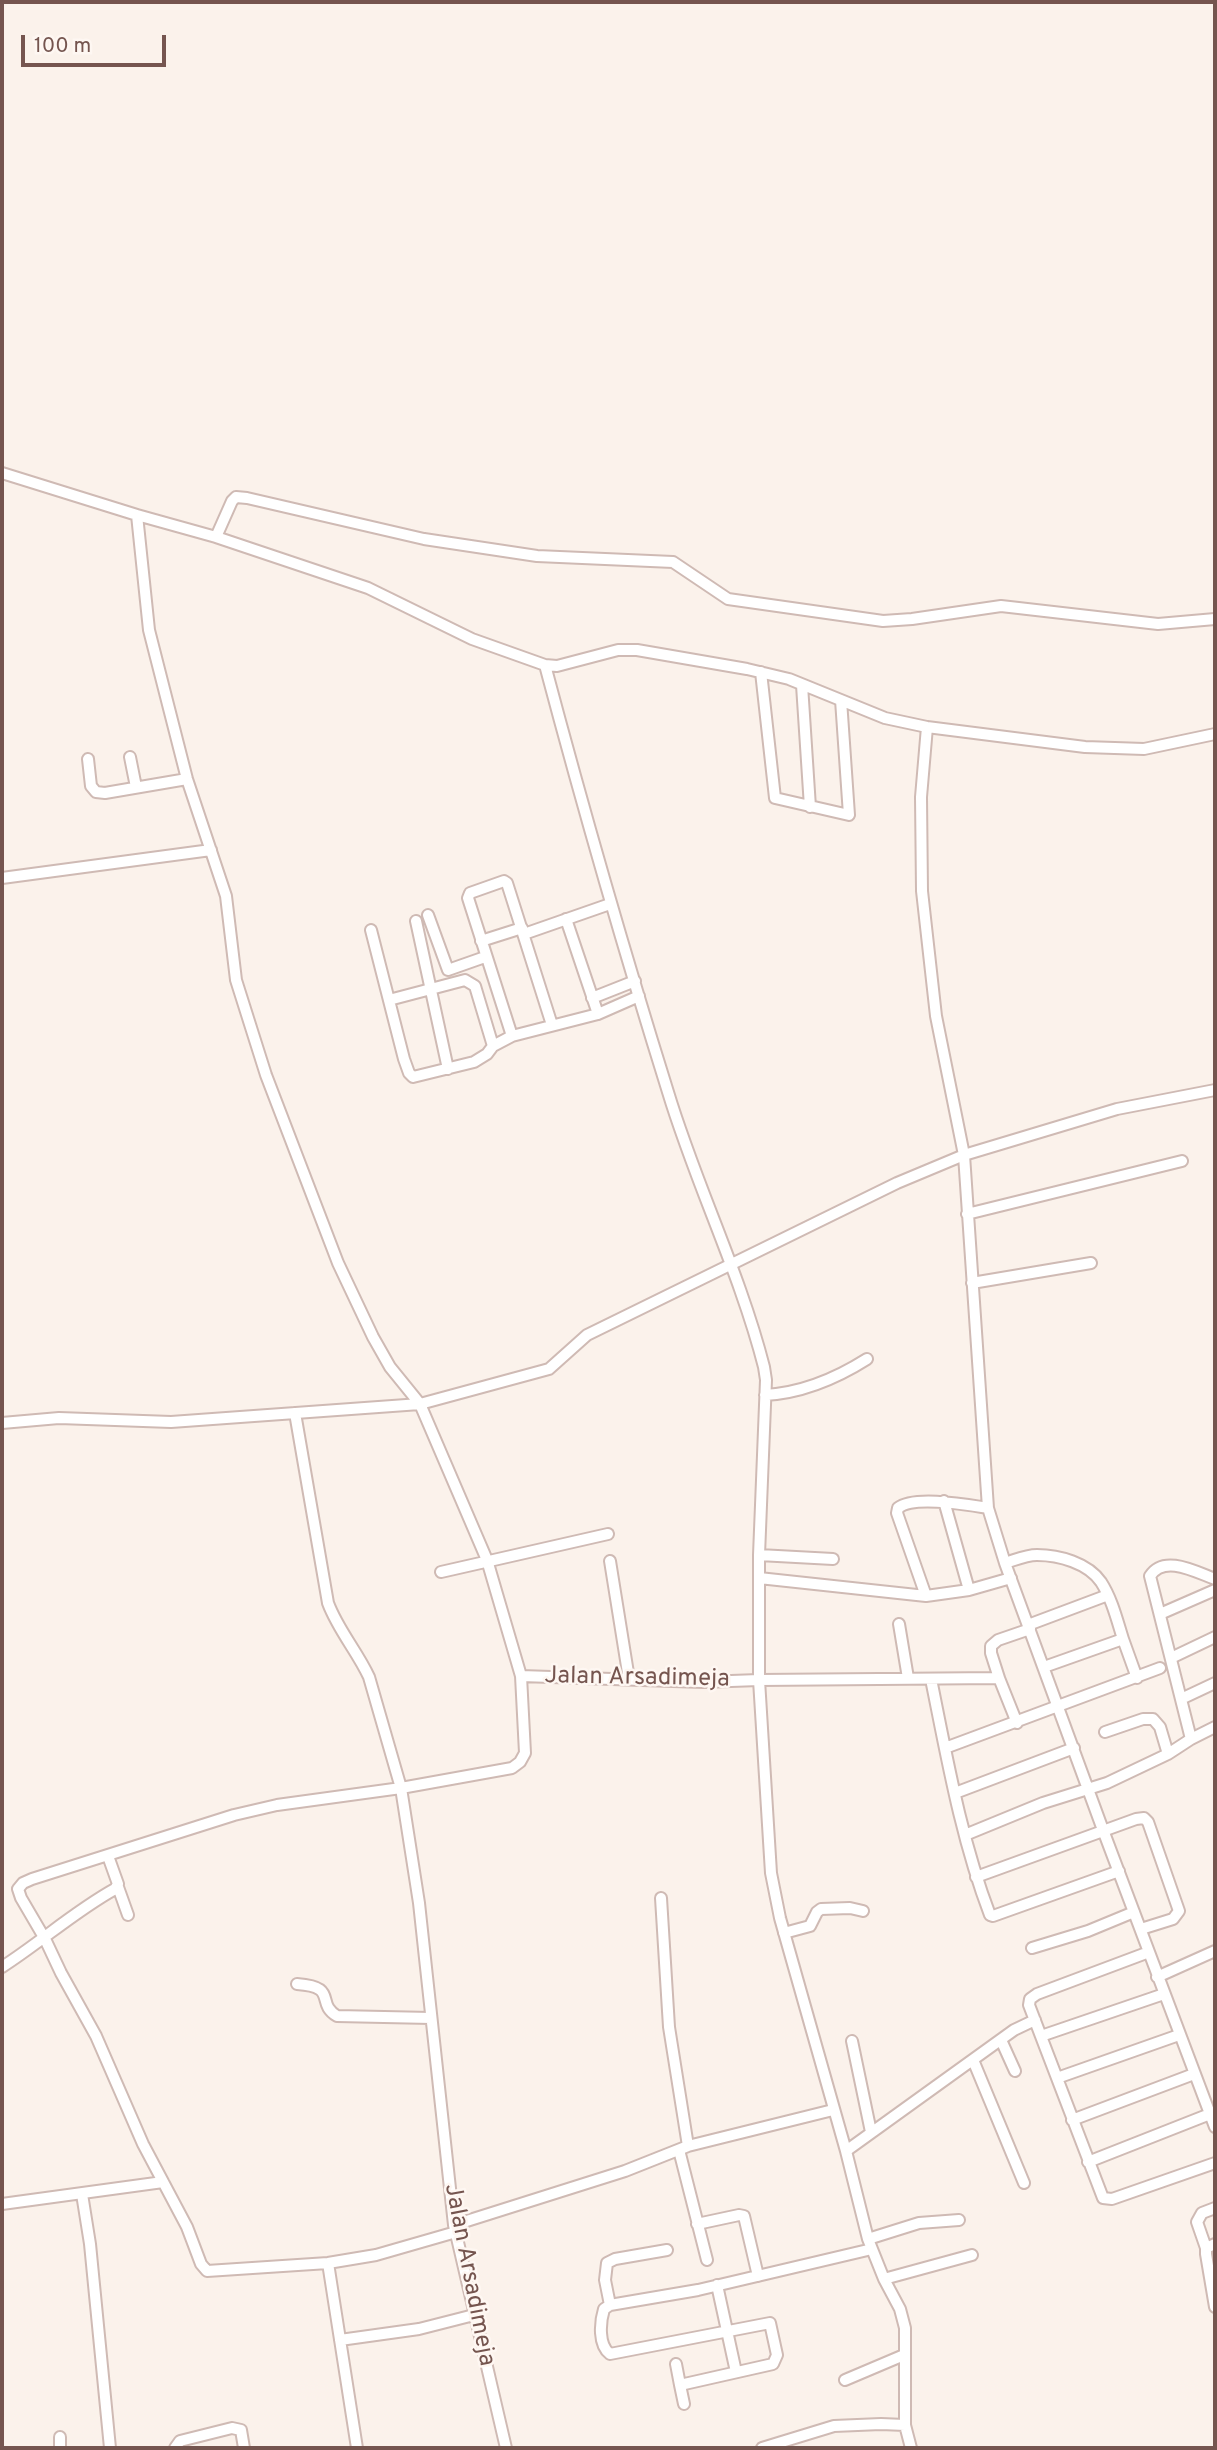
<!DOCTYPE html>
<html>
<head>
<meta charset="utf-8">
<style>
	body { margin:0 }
	#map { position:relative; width:1217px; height:2450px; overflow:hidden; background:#fbf2eb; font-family:Overpass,sans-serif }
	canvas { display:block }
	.frame { position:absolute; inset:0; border:4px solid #75554f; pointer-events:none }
	.scale { position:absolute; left:21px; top:35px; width:145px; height:32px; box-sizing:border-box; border:4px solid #75554f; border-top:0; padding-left:9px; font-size:21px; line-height:24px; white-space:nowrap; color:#75554f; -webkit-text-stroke:5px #fef7f2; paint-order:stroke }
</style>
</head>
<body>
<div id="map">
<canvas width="1217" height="2450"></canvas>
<div class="frame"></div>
<div class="scale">100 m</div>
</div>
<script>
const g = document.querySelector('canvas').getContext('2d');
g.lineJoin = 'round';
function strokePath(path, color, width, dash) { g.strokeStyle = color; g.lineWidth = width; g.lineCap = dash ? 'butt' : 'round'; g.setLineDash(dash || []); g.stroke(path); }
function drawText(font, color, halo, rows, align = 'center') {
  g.font = font + ' Overpass,sans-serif'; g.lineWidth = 5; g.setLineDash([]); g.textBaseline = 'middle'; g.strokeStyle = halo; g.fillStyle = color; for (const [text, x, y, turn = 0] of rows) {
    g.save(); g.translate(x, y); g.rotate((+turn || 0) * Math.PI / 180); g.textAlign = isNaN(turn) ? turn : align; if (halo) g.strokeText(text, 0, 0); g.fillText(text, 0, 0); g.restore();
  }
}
const minor = new Path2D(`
	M2,473L137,515
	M216,537L232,501L236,497L247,498L424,539L537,556L673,562L728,599L883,621L912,619L1001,606L1158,624L1215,619
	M545,665C583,808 624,951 668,1092C696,1185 740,1273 764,1367L766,1380L759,1555V1680L999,1678L991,1653V1646L998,1640L1030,1629
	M761,672L775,798L849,815L841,700
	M802,685L810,807
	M927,727L921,797L922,891L936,1016L964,1155L988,1508L1005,1563L1103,1830L1215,2127
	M1215,734L1144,749L1085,747L927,727L885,718L789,679L747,669L637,650H618L557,666L545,665L472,639L368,588L216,537L137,515L149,630L187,779L226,896L236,980L266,1075L338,1263L373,1337L390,1367L420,1404L549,1369L587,1335L897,1183L964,1155L1117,1109L1215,1090
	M130,757L136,787
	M88,759L91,786L96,792L105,793L187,779
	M2,878L211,850
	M428,915L448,970L485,957
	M566,919L598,1014
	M416,921L448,1069
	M371,930L404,1059L409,1073L413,1077L474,1062L487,1054L493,1046L512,1036L598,1014L639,996
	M524,934L610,904
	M481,941L522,928
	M592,998L635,981
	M389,1000L465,980L475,986L493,1046
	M512,1036L468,898L470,893L504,881L507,883L552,1025
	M967,1214L1182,1161
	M972,1283L1091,1263
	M765,1395C801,1393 837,1378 867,1359
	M295,1413L328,1603C338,1630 357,1651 369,1677L401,1788L419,1903L454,2225L506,2448
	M2,1423L59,1418L171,1422L420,1404L487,1560L521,1676L525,1753L520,1762L512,1768L401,1788L277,1805L234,1815L32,1879L23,1883L18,1889L21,1898L45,1939L61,1973L96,2036L143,2144L187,2227L201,2264L207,2271L328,2263L376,2255L456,2232
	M944,1501L969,1590L1011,1578
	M759,1555L833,1559
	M610,1561L629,1679
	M1005,1563C1015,1560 1026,1555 1037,1555C1059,1555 1088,1563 1101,1582C1112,1599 1117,1620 1123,1639
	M441,1572L608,1534
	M759,1578L926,1596
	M969,1590L926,1596L897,1513L898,1508C914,1495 968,1505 988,1508
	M1160,1614L1215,1590
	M899,1624L908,1678
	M1028,1625L1108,1595
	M1171,1658L1215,1637
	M1044,1667L1123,1639L1137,1678
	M521,1676L703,1682L759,1680L771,1873L780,1918L846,2151L868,2239L884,2279L900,2309L905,2328V2425L911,2448
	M999,1678L1017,1723
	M931,1679C947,1758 961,1839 990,1915L993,1916L1119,1871
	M1181,1699L1215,1683
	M1105,1732L1143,1719H1153L1160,1727L1168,1754
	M1191,1739L1150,1576C1164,1554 1196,1572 1215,1579
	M945,1748L1160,1668
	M955,1793L1074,1748
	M965,1835L1043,1803L1107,1783L1168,1754L1191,1739L1215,1727
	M976,1877L1136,1819L1144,1818L1148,1822L1179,1911L1173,1919L1141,1929
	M118,1887L128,1915
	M661,1898L669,2027L688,2146
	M784,1933L810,1926L817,1912L821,1909L850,1908L863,1911
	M1032,1948L1088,1931L1134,1912
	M1149,1952L1037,1994L1030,1999L1029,2005L1103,2198L1112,2199L1215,2163
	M2,1967C41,1942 75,1911 115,1889L118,1884L108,1856
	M1157,1977L1215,1951
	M297,1984C339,1987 315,2003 337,2016L431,2018
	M1041,2036L1164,1994
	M1001,2040L1015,2071
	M852,2041L871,2132
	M973,2060L1024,2183
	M1057,2078L1179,2035
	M1072,2120L1194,2074
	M679,2150L707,2260
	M846,2151L1014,2030L1035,2020
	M1088,2162L1215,2112
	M82,2194L90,2244L110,2448
	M2,2204L163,2182
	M697,2224L739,2215L744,2216L758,2276
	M454,2225L625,2171L688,2146L833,2110
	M868,2239L919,2223L959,2220
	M1215,2244L1206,2248V2254L1215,2307
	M1206,2248L1197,2222L1202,2213L1215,2208
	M328,2263L357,2448
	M884,2279L972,2255
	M717,2285L736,2372
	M610,2305L605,2280L607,2263L615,2259L667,2250
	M340,2340L419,2329L474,2315
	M676,2364L680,2385
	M845,2380L904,2355
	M684,2404L680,2385L773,2364L777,2355L770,2323L610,2354C598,2345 600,2322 604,2309L610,2305L698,2290L872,2249
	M60,2437V2448
	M175,2448L180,2441L232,2428L241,2430L244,2448
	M762,2448L834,2426L881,2424L905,2425`);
strokePath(minor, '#cfbab4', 14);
strokePath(minor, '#fff', 10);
drawText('24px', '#75554f', '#fef7f2', [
	["Jalan Arsadimeja",637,1679,1],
	["Jalan Arsadimeja",468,2275,79]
]);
</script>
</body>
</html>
